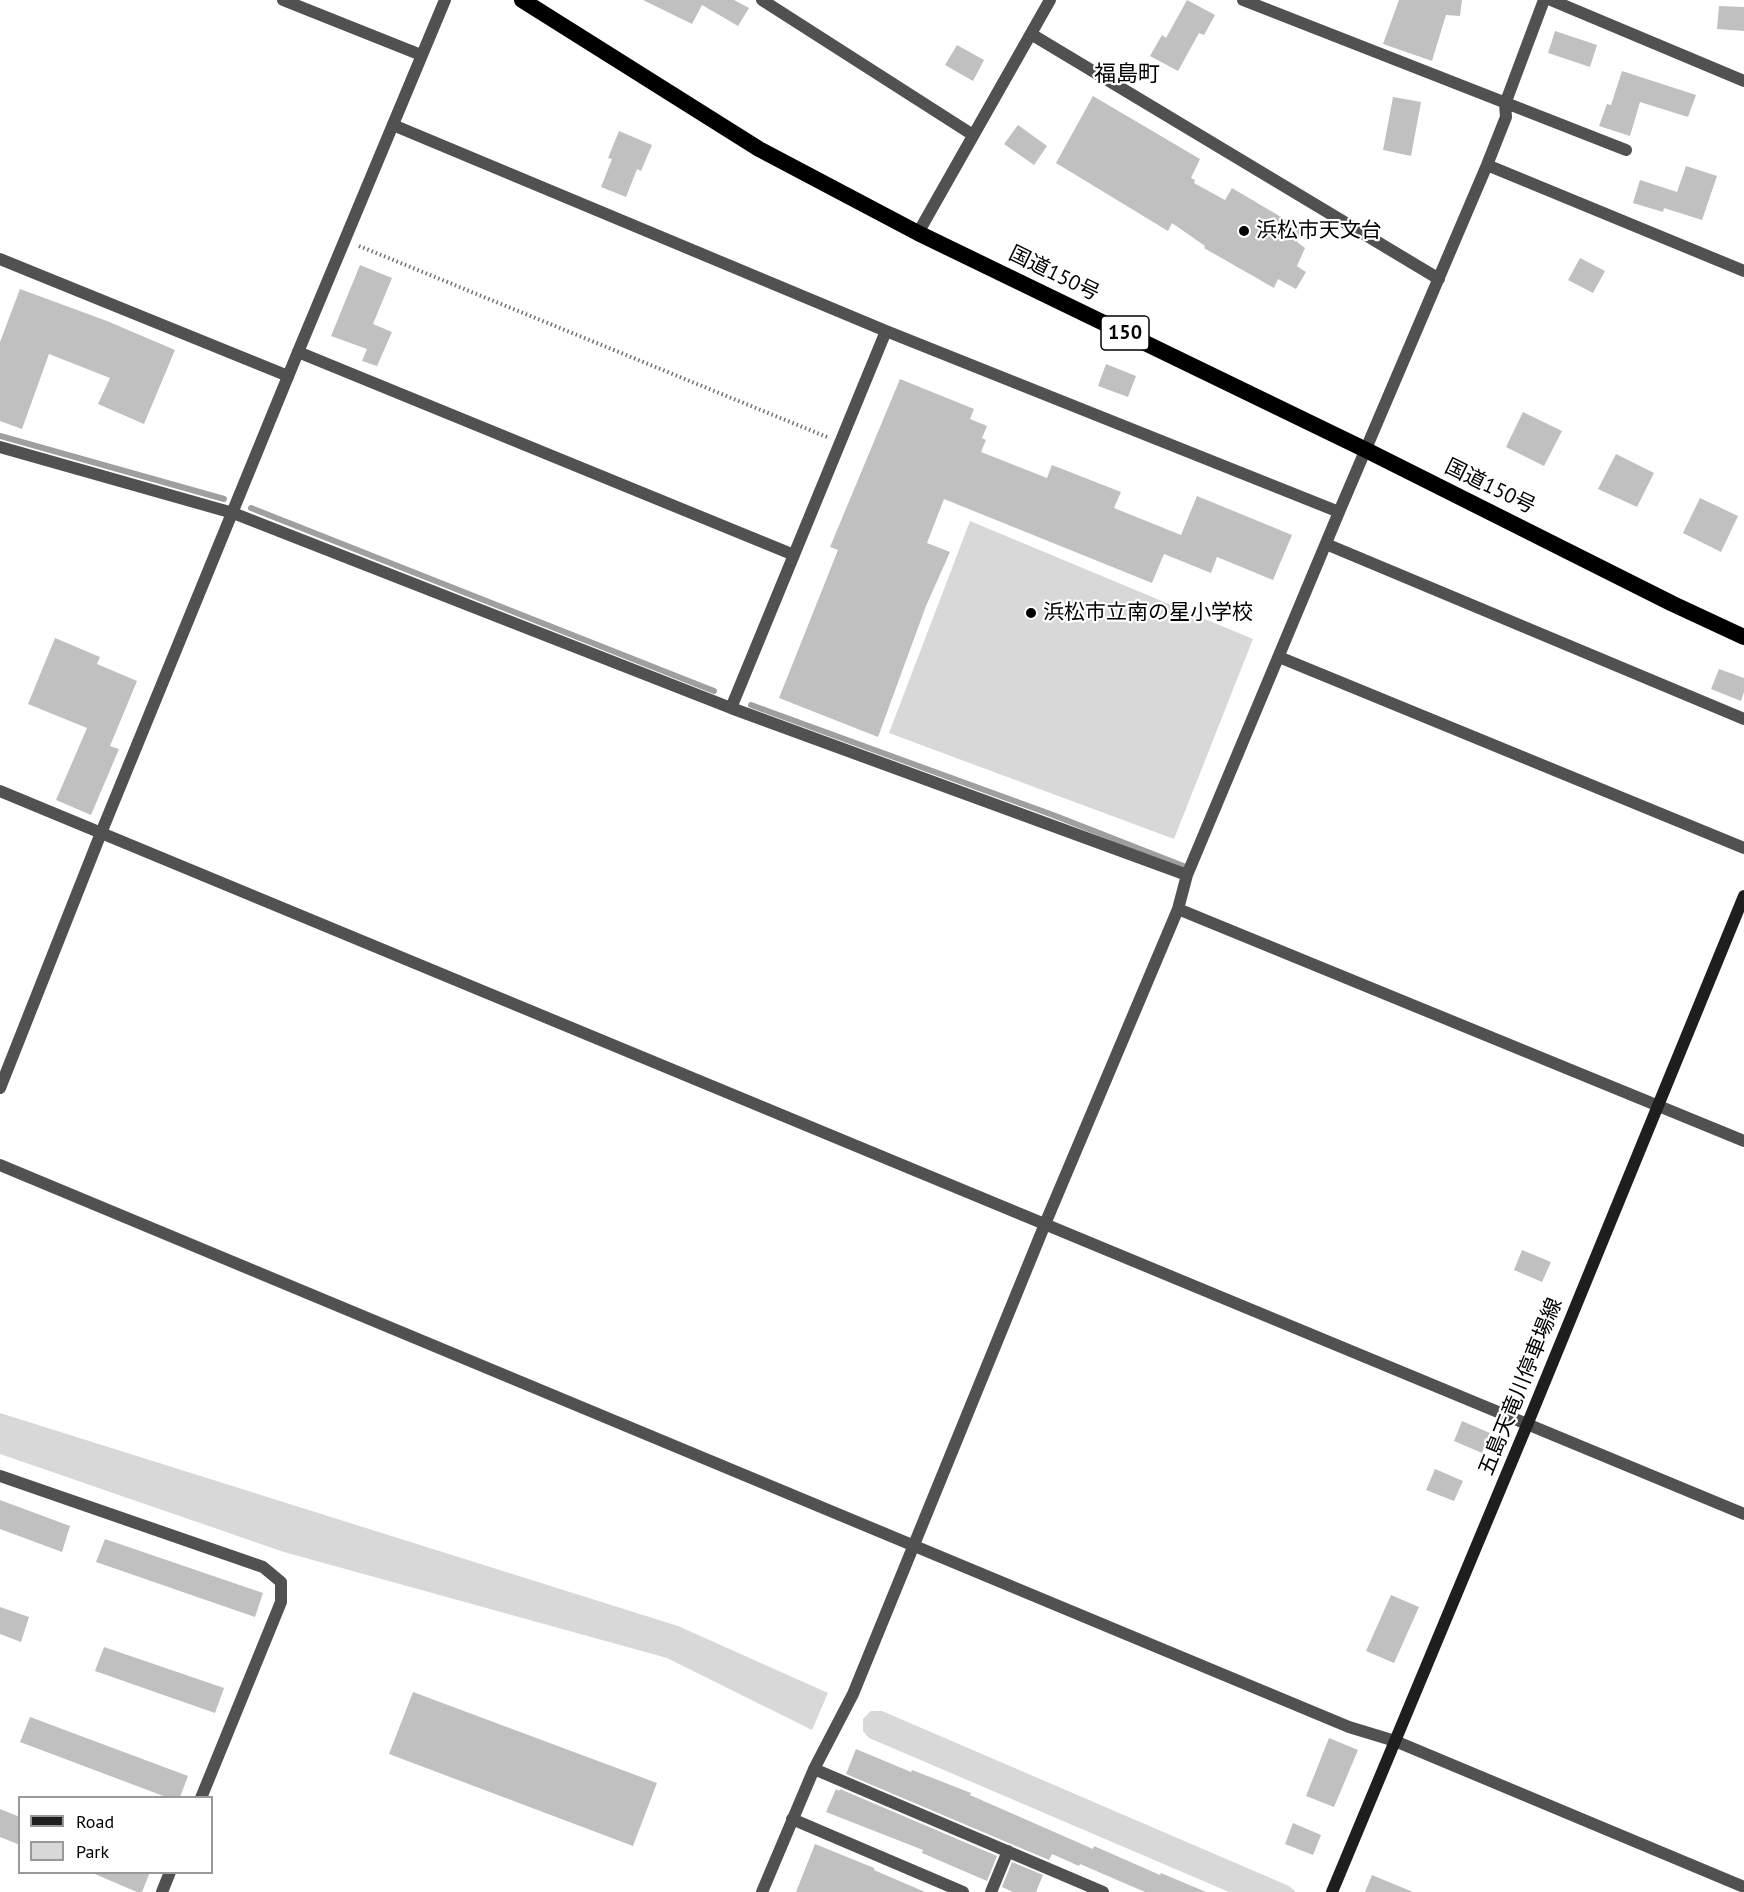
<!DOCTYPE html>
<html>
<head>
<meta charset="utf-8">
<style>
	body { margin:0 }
	#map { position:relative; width:1744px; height:1892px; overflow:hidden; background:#fff; font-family:"PT Sans",sans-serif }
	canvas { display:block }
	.legend { position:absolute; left:18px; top:1796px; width:195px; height:78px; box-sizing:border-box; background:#fff; border:2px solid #999; margin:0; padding:8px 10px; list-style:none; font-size:18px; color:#000 }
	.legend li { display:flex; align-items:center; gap:12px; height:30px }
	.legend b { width:30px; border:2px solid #999 }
</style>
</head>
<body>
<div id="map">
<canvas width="1744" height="1892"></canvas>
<ul class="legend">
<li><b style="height:8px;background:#1e1e1e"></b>Road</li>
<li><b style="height:16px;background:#d8d8d8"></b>Park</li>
</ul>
</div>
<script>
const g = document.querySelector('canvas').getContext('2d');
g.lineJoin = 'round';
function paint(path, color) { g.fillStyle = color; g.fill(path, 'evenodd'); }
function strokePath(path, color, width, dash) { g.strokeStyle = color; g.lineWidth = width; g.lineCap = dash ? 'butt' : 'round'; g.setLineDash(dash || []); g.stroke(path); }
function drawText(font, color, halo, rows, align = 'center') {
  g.font = font + ' "PT Sans","Noto Sans JP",sans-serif'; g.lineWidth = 4.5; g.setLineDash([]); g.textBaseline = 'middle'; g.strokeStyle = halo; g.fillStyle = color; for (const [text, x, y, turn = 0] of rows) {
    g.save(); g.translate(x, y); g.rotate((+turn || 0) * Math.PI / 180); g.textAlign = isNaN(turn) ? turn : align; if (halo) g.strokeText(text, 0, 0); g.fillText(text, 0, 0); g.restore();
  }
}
paint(new Path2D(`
	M970,521L1253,639L1174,839L889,733Z
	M0,1413L678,1626L828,1693L812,1730L667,1658L284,1552L0,1454Z
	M871,1711H882L1289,1886L1296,1892H1229L869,1738L863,1731V1719Z`), '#d8d8d8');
strokePath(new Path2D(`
	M0,436L224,499
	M251,508L714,691
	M751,705L1053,815L1186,867`), '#9f9f9f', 6);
paint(new Path2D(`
	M643,0H734L749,8L738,26L702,5L692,24Z
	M1187,0L1215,15L1204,35L1199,33L1178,71L1150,56L1162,35L1166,38Z
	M1399,0H1462L1460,16L1446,15L1432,61L1383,44Z
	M1719,6L1744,7V31L1717,29Z
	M1555,31L1597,45L1590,67L1548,53Z
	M957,45L984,60L973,81L945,65Z
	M1622,71L1696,95L1688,117L1640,102L1630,136L1599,126L1607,104L1611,105Z
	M1093,96L1200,159L1191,178L1195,180L1194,183L1225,200L1232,188L1303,230L1297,242L1305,248L1297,266L1306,272L1296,289L1278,279L1274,288L1204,248L1205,246L1172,223L1168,231L1056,163Z
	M1393,97L1421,102L1411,156L1383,150Z
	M1018,125L1047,146L1034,165L1004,144Z
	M619,131L652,145L641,171L637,169L626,197L601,187L612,159L608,158Z
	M1686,166L1717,176L1702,220L1664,208L1663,212L1633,203L1640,180L1677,192Z
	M1580,258L1605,271L1593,293L1568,280Z
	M360,265L392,278L373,324L392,332L377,366L362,361L367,349L331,336Z
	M20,289L107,321L175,350L144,424L98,404L110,378L49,354L22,429L0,421V342Z
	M1106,364L1136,376L1128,397L1098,386Z
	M900,379L974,409L970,419L987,426L982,438L986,440L981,452L1047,478L1052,465L1121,492L1114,508L1181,535L1197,496L1292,535L1273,580L1217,557L1211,573L1164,554L1152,583L944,499L927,543L950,552L926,606L878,737L779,698L838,550L830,547Z
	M1523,412L1562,431L1544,466L1506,447Z
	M1616,454L1654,473L1637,507L1598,489Z
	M1700,498L1738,516L1721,552L1683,533Z
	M55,638L100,657L97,664L137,681L110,746L119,749L91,815L56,800L87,728L28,704Z
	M1719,669L1744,678V692L1741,701L1711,689Z
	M1522,1250L1551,1262L1542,1282L1514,1270Z
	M1462,1421L1490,1433L1482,1453L1454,1441Z
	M1435,1469L1463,1481L1454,1501L1426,1490Z
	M0,1500L70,1526L62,1552L0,1529Z
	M105,1539L263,1593L255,1617L96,1562Z
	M1391,1595L1419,1607L1394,1663L1366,1651Z
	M0,1607L29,1617L21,1642L0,1634Z
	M104,1647L224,1688L215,1713L95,1671Z
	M413,1692L657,1783L633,1846L389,1754Z
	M30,1717L188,1776L180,1797H166L20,1742Z
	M1329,1738L1358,1750L1334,1807L1306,1796Z
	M856,1749L911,1772L912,1770L943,1782L971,1793L970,1795L1093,1849L1094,1846L1160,1875L1161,1873L1206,1892H1145L1080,1864L1079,1866L1052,1854L1049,1860L846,1774Z
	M836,1789L839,1791L840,1789L997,1856L987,1881L922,1853L923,1850L826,1812Z
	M0,1809L20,1817V1845L0,1837Z
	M1293,1823L1321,1835L1313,1855L1285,1844Z
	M815,1844L874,1868V1870L925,1892H796Z
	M1012,1862L1043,1875L1036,1892H1013L1002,1887Z
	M90,1872H150L142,1892H137Z
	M1372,1875L1413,1892H1365Z`), '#c0c0c0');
strokePath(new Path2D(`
	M359,246L827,437`), '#737373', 4, [1.5, 3]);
strokePath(new Path2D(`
	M283,0L421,55
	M762,0L973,135
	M1243,0L1626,150
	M1551,0L1744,81
	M1031,34L1439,279
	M393,125L886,331L1339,512
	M1487,165L1744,271
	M918,233L1050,0
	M0,259L288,376
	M298,352L794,555
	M0,447L233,513L731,708L1187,875
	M1326,544L1744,719
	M1279,657L1744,848
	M731,708L886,331
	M0,791L1744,1514
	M1178,909L1744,1141
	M0,1165L1349,1727L1395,1741L1744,1887
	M0,1476L263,1567L281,1582V1602L201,1798
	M814,1769L1103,1892
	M792,1819L963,1892
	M162,1892L170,1872
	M762,1892L814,1769L853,1694L1045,1224L1178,909L1187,875L1339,512L1487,165L1506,117L1505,104L1544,0
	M991,1892L1008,1851`), '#515151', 12);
strokePath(new Path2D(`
	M0,1088L101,833L298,352L445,0`), '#515151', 12);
strokePath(new Path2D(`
	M1332,1892L1527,1425L1744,896`), '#1e1e1e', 12);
strokePath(new Path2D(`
	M522,0L759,149L918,233L1366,450L1673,604L1744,637`), '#000', 16);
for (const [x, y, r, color] of [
	[1244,231,6,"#000"],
	[1031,613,6,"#000"]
]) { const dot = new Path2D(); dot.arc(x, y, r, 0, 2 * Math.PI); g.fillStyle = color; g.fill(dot); strokePath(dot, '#fff', 2); }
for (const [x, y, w] of [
	[1125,333,48]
]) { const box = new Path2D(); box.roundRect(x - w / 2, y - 17, w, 34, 4.5); g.fillStyle = '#fff'; g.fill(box); strokePath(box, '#000', 1.5); }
drawText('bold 20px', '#000', null, [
	["150",1125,333]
]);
drawText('21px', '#000', '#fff', [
	["浜松市天文台",1256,231],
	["浜松市立南の星小学校",1043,613]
], 'left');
drawText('21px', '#000', '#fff', [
	["国道150号",1054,274,26],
	["国道150号",1490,487,26],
	["五島天竜川停車場線",1521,1387,-68]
]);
drawText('22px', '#000', '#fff', [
	["福島町",1127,75]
]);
</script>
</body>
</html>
